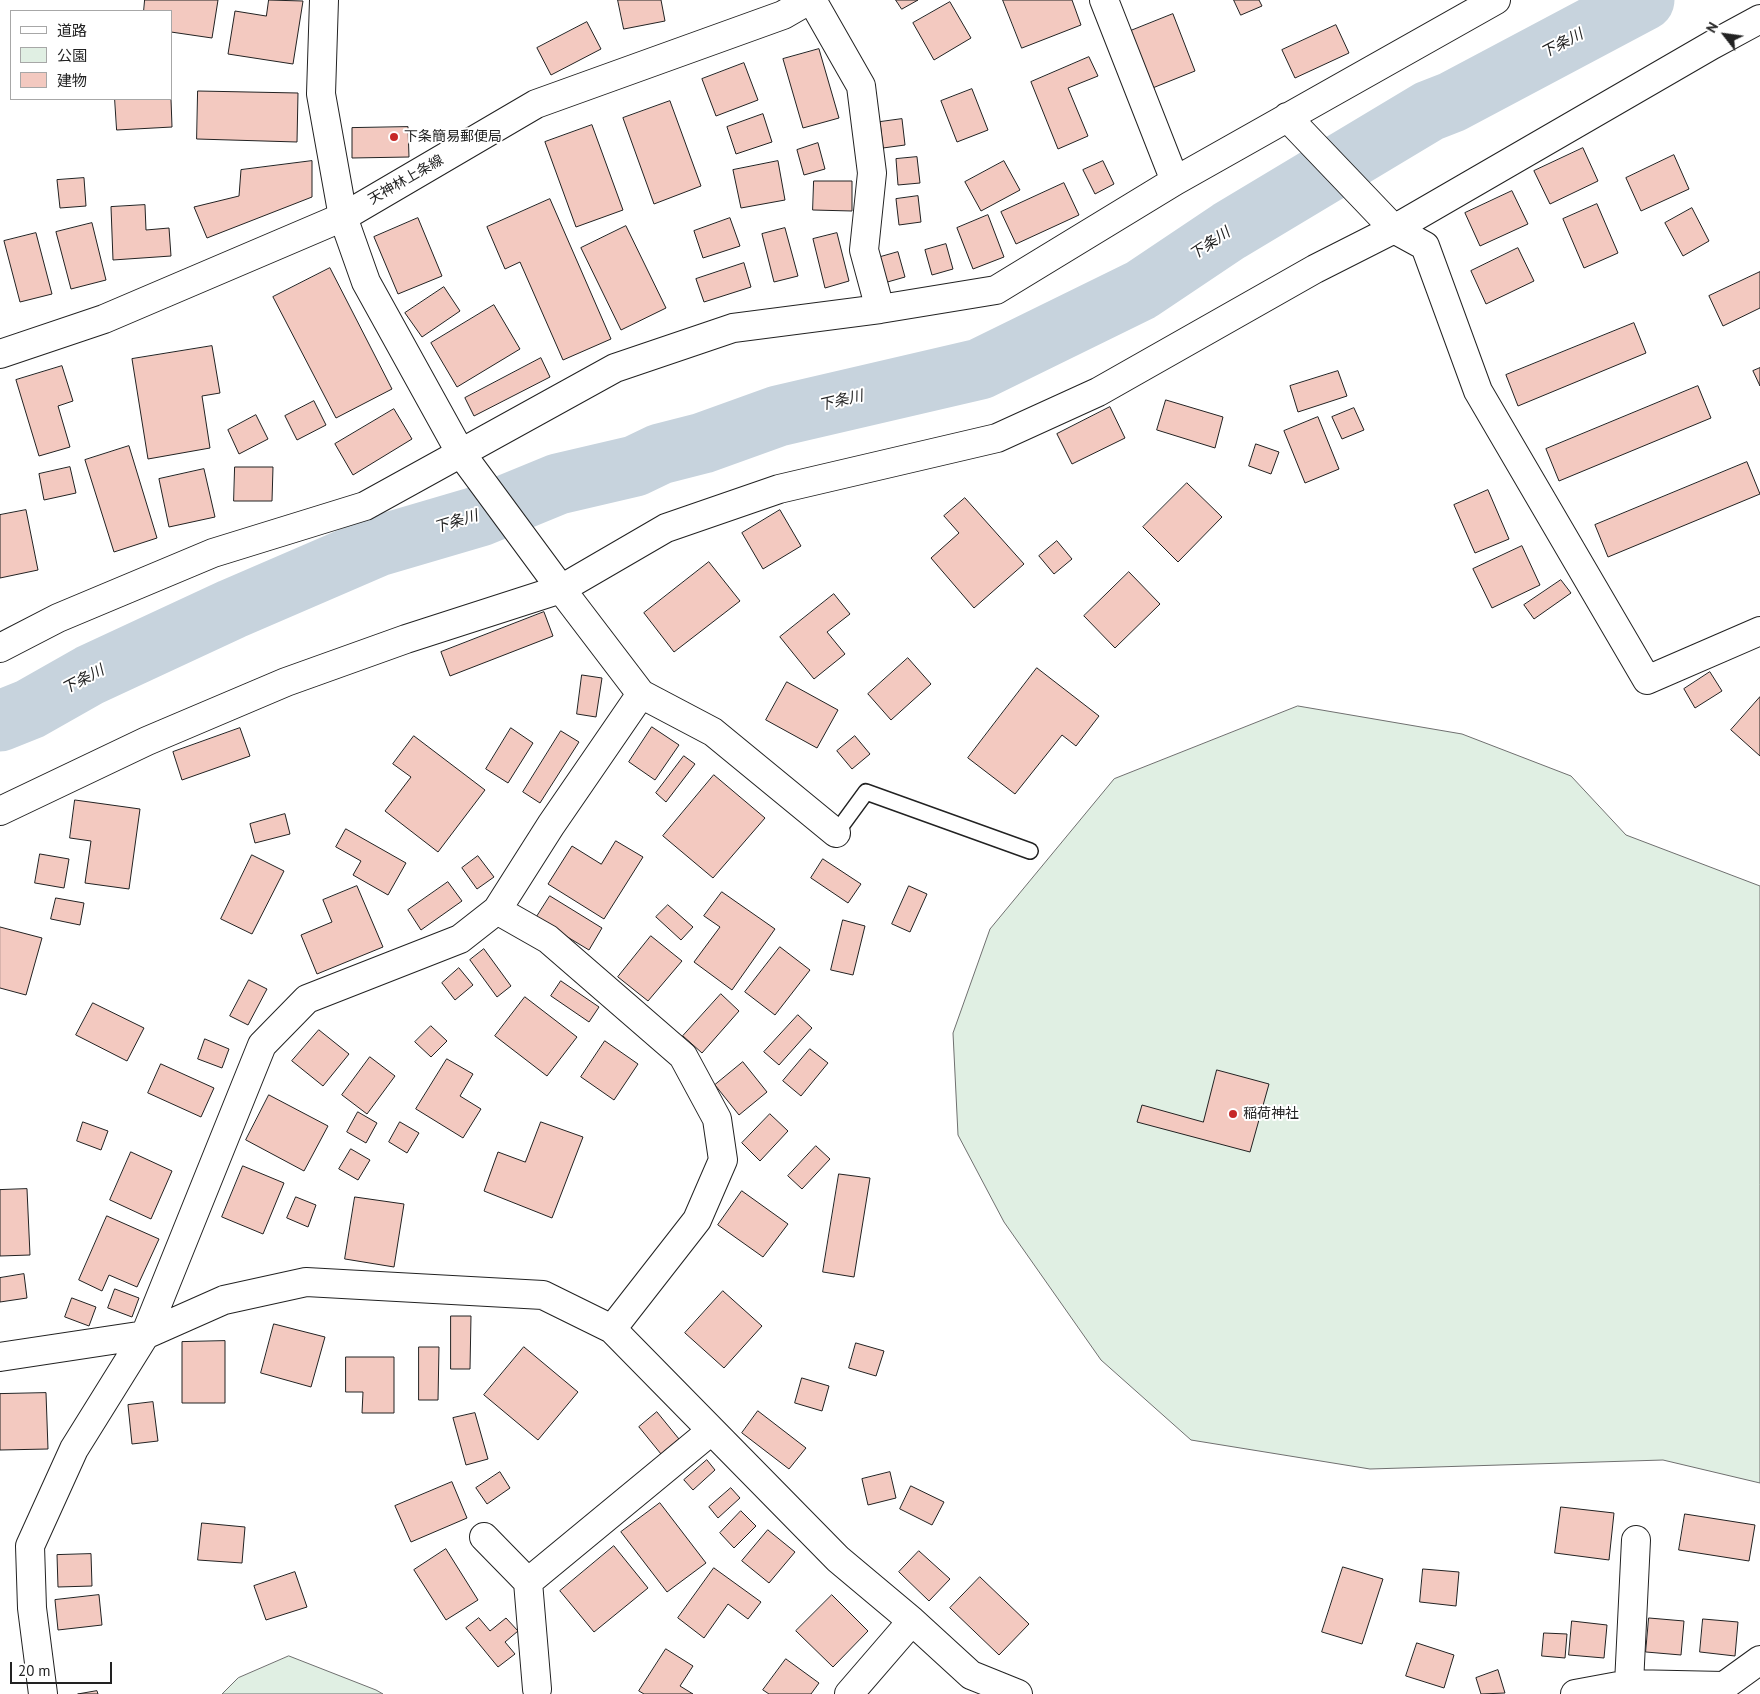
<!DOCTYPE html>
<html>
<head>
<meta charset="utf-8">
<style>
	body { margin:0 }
	#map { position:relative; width:1760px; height:1694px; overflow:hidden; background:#fff; font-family:"PT Sans","Noto Sans JP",sans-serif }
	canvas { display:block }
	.legend { position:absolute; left:10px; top:10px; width:162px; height:90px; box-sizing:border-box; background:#fff; border:1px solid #a7a7a7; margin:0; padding:6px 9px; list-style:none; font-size:15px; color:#222 }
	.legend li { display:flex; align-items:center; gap:10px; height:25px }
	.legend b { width:25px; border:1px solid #a7a7a7 }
	.north { position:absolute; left:1700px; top:10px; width:50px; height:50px; -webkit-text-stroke:4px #fff; paint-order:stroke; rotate:300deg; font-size:14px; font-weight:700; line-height:20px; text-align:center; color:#222 }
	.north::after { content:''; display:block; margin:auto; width:18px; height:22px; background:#222; clip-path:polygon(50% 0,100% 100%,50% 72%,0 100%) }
	.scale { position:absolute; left:10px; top:1662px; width:102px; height:22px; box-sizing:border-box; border:2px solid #222; border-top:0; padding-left:6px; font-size:15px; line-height:18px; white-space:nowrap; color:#222; -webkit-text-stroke:4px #fff; paint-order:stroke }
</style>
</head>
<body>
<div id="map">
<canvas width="1760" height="1694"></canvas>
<ul class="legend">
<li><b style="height:6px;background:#fff"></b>道路</li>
<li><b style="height:14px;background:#e0efe3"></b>公園</li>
<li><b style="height:14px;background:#f3c9c0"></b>建物</li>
</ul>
<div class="north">N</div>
<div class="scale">20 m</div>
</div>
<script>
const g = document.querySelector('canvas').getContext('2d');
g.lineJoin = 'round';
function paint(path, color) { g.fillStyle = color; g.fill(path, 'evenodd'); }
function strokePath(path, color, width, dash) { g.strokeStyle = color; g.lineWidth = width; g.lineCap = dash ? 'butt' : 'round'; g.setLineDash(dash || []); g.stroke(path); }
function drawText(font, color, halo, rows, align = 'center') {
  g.font = font + ' "PT Sans","Noto Sans JP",sans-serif'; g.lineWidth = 4; g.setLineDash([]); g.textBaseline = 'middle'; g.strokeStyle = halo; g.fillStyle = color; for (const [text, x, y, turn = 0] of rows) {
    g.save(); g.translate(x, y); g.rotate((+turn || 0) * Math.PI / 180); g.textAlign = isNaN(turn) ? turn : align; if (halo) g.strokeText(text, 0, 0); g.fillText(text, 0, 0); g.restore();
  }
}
const green = new Path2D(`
	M1298,706L1462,734L1571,776L1626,835L1760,886V1483L1663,1460L1370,1469L1191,1440L1101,1360L1004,1222L958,1135L953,1033L990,929L1114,779Z
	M289,1656L376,1690L383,1694H222L238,1678Z`);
paint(green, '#e0efe3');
strokePath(green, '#6f6f6f', 1);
strokePath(new Path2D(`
	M0,721L30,709L90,675L232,609L378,546L480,516L558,484L635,466L660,454L703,443L778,416L980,369L1141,290L1229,231L1429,111L1452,102L1644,0`), '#c7d3dd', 61);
const building = new Path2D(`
	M145,0H218L212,38L171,32V11H144Z
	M269,0L303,1L293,64L228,54L235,11L266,16Z
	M618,0H661L665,21L624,29Z
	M896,0H918L902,9Z
	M1003,0H1072L1081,25L1022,48Z
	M1234,0H1259L1262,6L1241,15Z
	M950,2L971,38L934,60L913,23Z
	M1173,14L1195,71L1150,89L1128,32Z
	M587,22L601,49L551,75L537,48Z
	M1336,25L1349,53L1295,78L1282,50Z
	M819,49L839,118L803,128L783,59Z
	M1089,57L1098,76L1068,88L1088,136L1058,149L1031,82Z
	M744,63L758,100L716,116L702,79Z
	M972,89L988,130L957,142L941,101Z
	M198,91L298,93L297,142L197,139Z
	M115,99H171L172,127L117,130Z
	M670,101L701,186L654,204L623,118Z
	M763,114L772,142L736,154L727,127Z
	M902,119L905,145L883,148L880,122Z
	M592,125L623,210L576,227L545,142Z
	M408,127L409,157L352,158V128Z
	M818,143L825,169L804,175L797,150Z
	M1583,148L1598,181L1550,204L1534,171Z
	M1674,155L1689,189L1641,211L1626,178Z
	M917,157L920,183L898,185L896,159Z
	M312,161V197L207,238L194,207L239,196L241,170Z
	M778,161L785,200L741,208L733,170Z
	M1004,161L1020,190L981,211L965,182Z
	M1103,161L1114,184L1095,194L1083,170Z
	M84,178L86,206L60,208L57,180Z
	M814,181H852V211L813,210Z
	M1064,183L1079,215L1016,244L1001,212Z
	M1512,191L1528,224L1480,246L1465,213Z
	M918,196L921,222L899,225L896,199Z
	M550,199L611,339L563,360L520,262L505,269L487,227Z
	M1597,204L1618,253L1584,268L1563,219Z
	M145,205L146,230L169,228L171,256L113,260L111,207Z
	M1692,208L1709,241L1683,256L1665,223Z
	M988,215L1004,257L973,269L957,228Z
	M418,218L442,276L398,294L374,237Z
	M730,218L740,246L703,258L694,231Z
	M92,223L106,280L71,289L56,232Z
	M626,226L666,308L621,330L581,248Z
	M785,228L798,276L774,282L762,234Z
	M36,233L52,294L20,302L4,241Z
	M837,233L849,281L825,288L813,239Z
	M946,244L953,269L932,275L925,250Z
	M1518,248L1534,281L1486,304L1471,271Z
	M898,252L905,277L884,283L877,258Z
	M744,263L751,287L704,302L696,279Z
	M330,268L392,389L336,418L273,297Z
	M1760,272V308L1723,326L1709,296Z
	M444,287L460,311L422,337L405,313Z
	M494,305L520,349L457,387L431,343Z
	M1634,323L1646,353L1518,406L1506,375Z
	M212,346L220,393L202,396L210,448L148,459L132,359Z
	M541,358L550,377L474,416L465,398Z
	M62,366L73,401L58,406L70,447L39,456L16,380Z
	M1760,368V386L1753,371Z
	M1338,371L1347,396L1298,412L1290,386Z
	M1698,386L1711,418L1559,481L1546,449Z
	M1166,400L1223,417L1215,448L1157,430Z
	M314,401L326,425L297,440L285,416Z
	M1110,407L1125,438L1072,464L1057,434Z
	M1354,408L1364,430L1342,439L1332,417Z
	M394,409L412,439L353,475L335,444Z
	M256,415L268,439L239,454L228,430Z
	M1318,417L1339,469L1305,483L1284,431Z
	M1256,444L1279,452L1271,474L1249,466Z
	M129,446L157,538L114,552L85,460Z
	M1747,462L1760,494L1608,557L1595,525Z
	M70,467L76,493L44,500L39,474Z
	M235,467H273L272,501H234Z
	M204,469L215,517L169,527L159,479Z
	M1187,483L1222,517L1178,562L1143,527Z
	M1488,490L1509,539L1475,553L1454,505Z
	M965,498L1024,564L974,608L931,558L959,533L944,516Z
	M26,510L38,570L0,578V515Z
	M780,510L801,546L763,569L742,533Z
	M1057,541L1072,559L1054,574L1039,556Z
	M1522,546L1540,585L1492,608L1473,569Z
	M709,562L740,601L674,652L644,613Z
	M1129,572L1160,604L1115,648L1084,616Z
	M1561,580L1571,593L1534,619L1524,605Z
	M834,594L850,614L827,632L845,654L814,679L780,637Z
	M544,612L553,636L450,676L441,652Z
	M908,658L931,684L891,720L868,694Z
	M1037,668L1099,716L1076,746L1062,735L1015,794L968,758Z
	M1710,672L1722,691L1695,708L1684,689Z
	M582,675L602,678L596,717L577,714Z
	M787,682L838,710L817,748L766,720Z
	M1760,697V756L1731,730Z
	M652,727L679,745L655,780L629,762Z
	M240,728L250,756L182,780L173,752Z
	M511,728L533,743L508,783L486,769Z
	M561,731L579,742L540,803L523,792Z
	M414,736L485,790L438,852L385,811L411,777L393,764Z
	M855,736L870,754L852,769L837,751Z
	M684,756L695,764L666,802L656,793Z
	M714,775L765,818L713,878L663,836Z
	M75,800L140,809L129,889L85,883L91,841L70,838Z
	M285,814L290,834L255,843L250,824Z
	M346,829L406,863L388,895L353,875L361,861L336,847Z
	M616,841L643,857L604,919L548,884L572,846L601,864Z
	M40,854L69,859L64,888L35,883Z
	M252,855L284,871L252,934L221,919Z
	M478,856L494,877L477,889L462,868Z
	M823,859L861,884L848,903L811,878Z
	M448,882L462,901L421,930L408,910Z
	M357,886L383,947L317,974L301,935L332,922L323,900Z
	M909,886L927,894L910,932L892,924Z
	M722,892L775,929L732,990L694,962L720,927L704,916Z
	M550,896L602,928L589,950L536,918Z
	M56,898L84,903L80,925L51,919Z
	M668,905L693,927L681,940L656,917Z
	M843,920L865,926L853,975L831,970Z
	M0,927L42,938L26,995L0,988Z
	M651,936L682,961L648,1001L618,977Z
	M780,947L810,970L775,1015L745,992Z
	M484,949L511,986L497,997L470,960Z
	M459,968L473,985L455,1000L442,983Z
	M249,980L267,989L248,1025L230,1016Z
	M561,981L599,1007L589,1022L551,996Z
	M721,994L739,1011L702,1053L683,1036Z
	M525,997L577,1037L547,1076L495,1036Z
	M93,1003L144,1028L127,1061L76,1035Z
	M798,1015L812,1028L779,1065L764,1052Z
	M431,1026L447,1041L431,1057L415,1042Z
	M319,1030L349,1054L323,1086L292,1061Z
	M205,1039L229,1049L222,1068L198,1059Z
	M605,1041L638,1064L614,1100L581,1077Z
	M810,1049L828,1063L801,1096L783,1081Z
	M370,1057L395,1076L367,1114L342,1095Z
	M447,1059L473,1074L460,1096L481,1109L463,1138L416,1109Z
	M743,1062L767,1092L739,1115L715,1085Z
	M161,1064L214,1088L201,1117L148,1093Z
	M1217,1070L1269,1084L1250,1152L1137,1122L1142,1105L1203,1122Z
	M269,1095L328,1126L304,1171L246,1140Z
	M358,1112L377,1123L366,1143L347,1132Z
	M770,1114L788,1131L760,1161L742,1143Z
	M83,1122L108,1131L101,1150L77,1141Z
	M400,1122L419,1133L407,1153L389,1142Z
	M541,1122L583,1137L552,1218L484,1191L498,1152L525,1162Z
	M816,1146L830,1159L802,1189L788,1176Z
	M351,1149L370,1160L358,1180L339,1169Z
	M131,1152L172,1171L151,1219L110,1200Z
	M243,1166L284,1183L263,1234L222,1217Z
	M839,1174L870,1178L854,1277L823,1272Z
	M27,1189L30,1255L0,1256V1190Z
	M742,1191L788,1224L763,1257L718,1225Z
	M296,1197L316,1205L308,1227L287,1218Z
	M355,1197L404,1204L394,1267L345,1259Z
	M107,1216L159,1239L137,1287L109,1275L102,1291L79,1280Z
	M24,1274L27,1298L0,1302V1278Z
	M115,1289L139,1298L132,1317L108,1308Z
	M723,1291L762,1326L724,1368L685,1333Z
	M72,1298L96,1307L89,1326L65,1317Z
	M451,1316H471L470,1369H451Z
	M274,1324L325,1337L311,1387L261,1373Z
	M225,1341V1403H182V1342Z
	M856,1343L884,1351L876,1376L849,1368Z
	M419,1347H439L438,1400H419Z
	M524,1347L578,1392L538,1440L484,1395Z
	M346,1357H394V1413H362L363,1392H346Z
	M802,1378L829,1386L822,1411L795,1403Z
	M46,1393L48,1449L0,1450V1394Z
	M153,1402L158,1441L132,1444L128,1405Z
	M758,1411L806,1448L789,1469L742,1433Z
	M657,1412L679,1439L661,1454L639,1427Z
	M475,1413L488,1459L466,1465L453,1418Z
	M707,1460L715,1470L693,1490L684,1480Z
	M500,1472L510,1488L487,1504L476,1488Z
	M890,1472L896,1498L868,1505L862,1479Z
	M452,1482L467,1518L411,1542L395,1506Z
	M911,1486L944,1502L932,1525L900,1509Z
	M731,1488L740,1498L718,1518L709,1507Z
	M660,1503L706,1563L667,1592L621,1532Z
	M1561,1507L1614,1513L1609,1560L1555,1553Z
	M741,1511L756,1526L734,1548L720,1533Z
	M1685,1514L1755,1525L1749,1561L1679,1550Z
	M202,1523L245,1527L242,1563L198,1560Z
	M768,1530L795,1552L769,1583L742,1561Z
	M614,1546L648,1588L594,1632L560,1591Z
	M446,1549L478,1600L446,1620L414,1570Z
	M919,1551L950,1579L929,1601L899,1572Z
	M91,1554L92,1586L58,1587L57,1555Z
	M1343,1567L1383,1579L1362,1644L1322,1632Z
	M714,1568L761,1602L748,1619L728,1604L704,1638L678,1618Z
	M1423,1569L1459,1572L1456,1606L1420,1602Z
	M295,1572L307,1607L266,1620L254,1586Z
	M980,1577L1029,1624L999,1655L950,1608Z
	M99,1595L102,1625L58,1630L55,1600Z
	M832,1595L868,1631L833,1667L796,1631Z
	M479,1618L490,1631L506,1618L518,1631L505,1642L515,1654L498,1667L466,1628Z
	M1649,1618L1684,1621L1681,1655L1646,1652Z
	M1703,1619L1738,1622L1735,1656L1700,1652Z
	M1572,1621L1607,1625L1604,1658L1569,1655Z
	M1544,1633L1567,1634L1565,1658L1542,1656Z
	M1417,1643L1454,1655L1444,1688L1406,1676Z
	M666,1649L693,1666L680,1686L693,1694H644L639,1691Z
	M786,1659L819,1683L811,1694H769L763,1690Z
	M1498,1670L1505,1693L1481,1694L1476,1678Z
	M97,1691L98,1694H78Z`);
paint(building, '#f3c9c0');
strokePath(building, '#222', 1);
const service = new Path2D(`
	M836,833L866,792L1030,851`);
const minor = new Path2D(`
	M812,0L861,86L872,173L864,250L880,309
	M1104,0L1175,181L1496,0
	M1287,117L1394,229L1425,246L1478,391L1647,680L1760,631
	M561,589L641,694L713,732L836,833
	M0,648L58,618L213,553L365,506L615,368L733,328L880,309L996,290L1175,181
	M0,811L147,741L286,682L406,639L561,589L666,528L779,489L997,438L1098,392L1315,269L1394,229L1712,45L1760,19
	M497,910L548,939L683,1056L717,1119L723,1160L697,1220L612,1329
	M0,1357L145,1335L224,1300L306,1282L543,1295L612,1329L838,1559L912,1621L971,1675L1018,1694
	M484,1537L528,1582L537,1689
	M528,1582L711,1431
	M1629,1684L1636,1540
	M43,1694L32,1608L30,1546L74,1449L145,1335L262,1045L307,999L460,939L497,910L551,825L641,694
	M849,1694L912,1621
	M1575,1694L1629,1684L1724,1686L1760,1660`);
const tertiary = new Path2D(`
	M324,0L321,94L343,217L366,282L460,452L561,589`);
const secondary = new Path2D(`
	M0,354L104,319L343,217L536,104L783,15L809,0`);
strokePath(service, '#222', 18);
strokePath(minor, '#222', 30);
strokePath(tertiary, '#222', 30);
strokePath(secondary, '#222', 30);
strokePath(service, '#fff', 15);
strokePath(minor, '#fff', 28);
strokePath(tertiary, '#fff', 28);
strokePath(secondary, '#fff', 28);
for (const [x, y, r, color] of [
	[394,137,5,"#c62828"],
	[1233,1114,5,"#c62828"]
]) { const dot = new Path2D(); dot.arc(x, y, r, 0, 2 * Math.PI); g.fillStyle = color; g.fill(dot); strokePath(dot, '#fff', 2); }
drawText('14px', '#222', '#fff', [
	["下条簡易郵便局",404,137],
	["稲荷神社",1243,1114]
], 'left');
drawText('14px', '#222', '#fff', [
	["天神林上条線",406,180,-30]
]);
drawText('italic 15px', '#222', '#fff', [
	["下条川",1562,44,-28],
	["下条川",1210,244,-34],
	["下条川",841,401,-13],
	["下条川",456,522,-17],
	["下条川",83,680,-28]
]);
</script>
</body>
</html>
